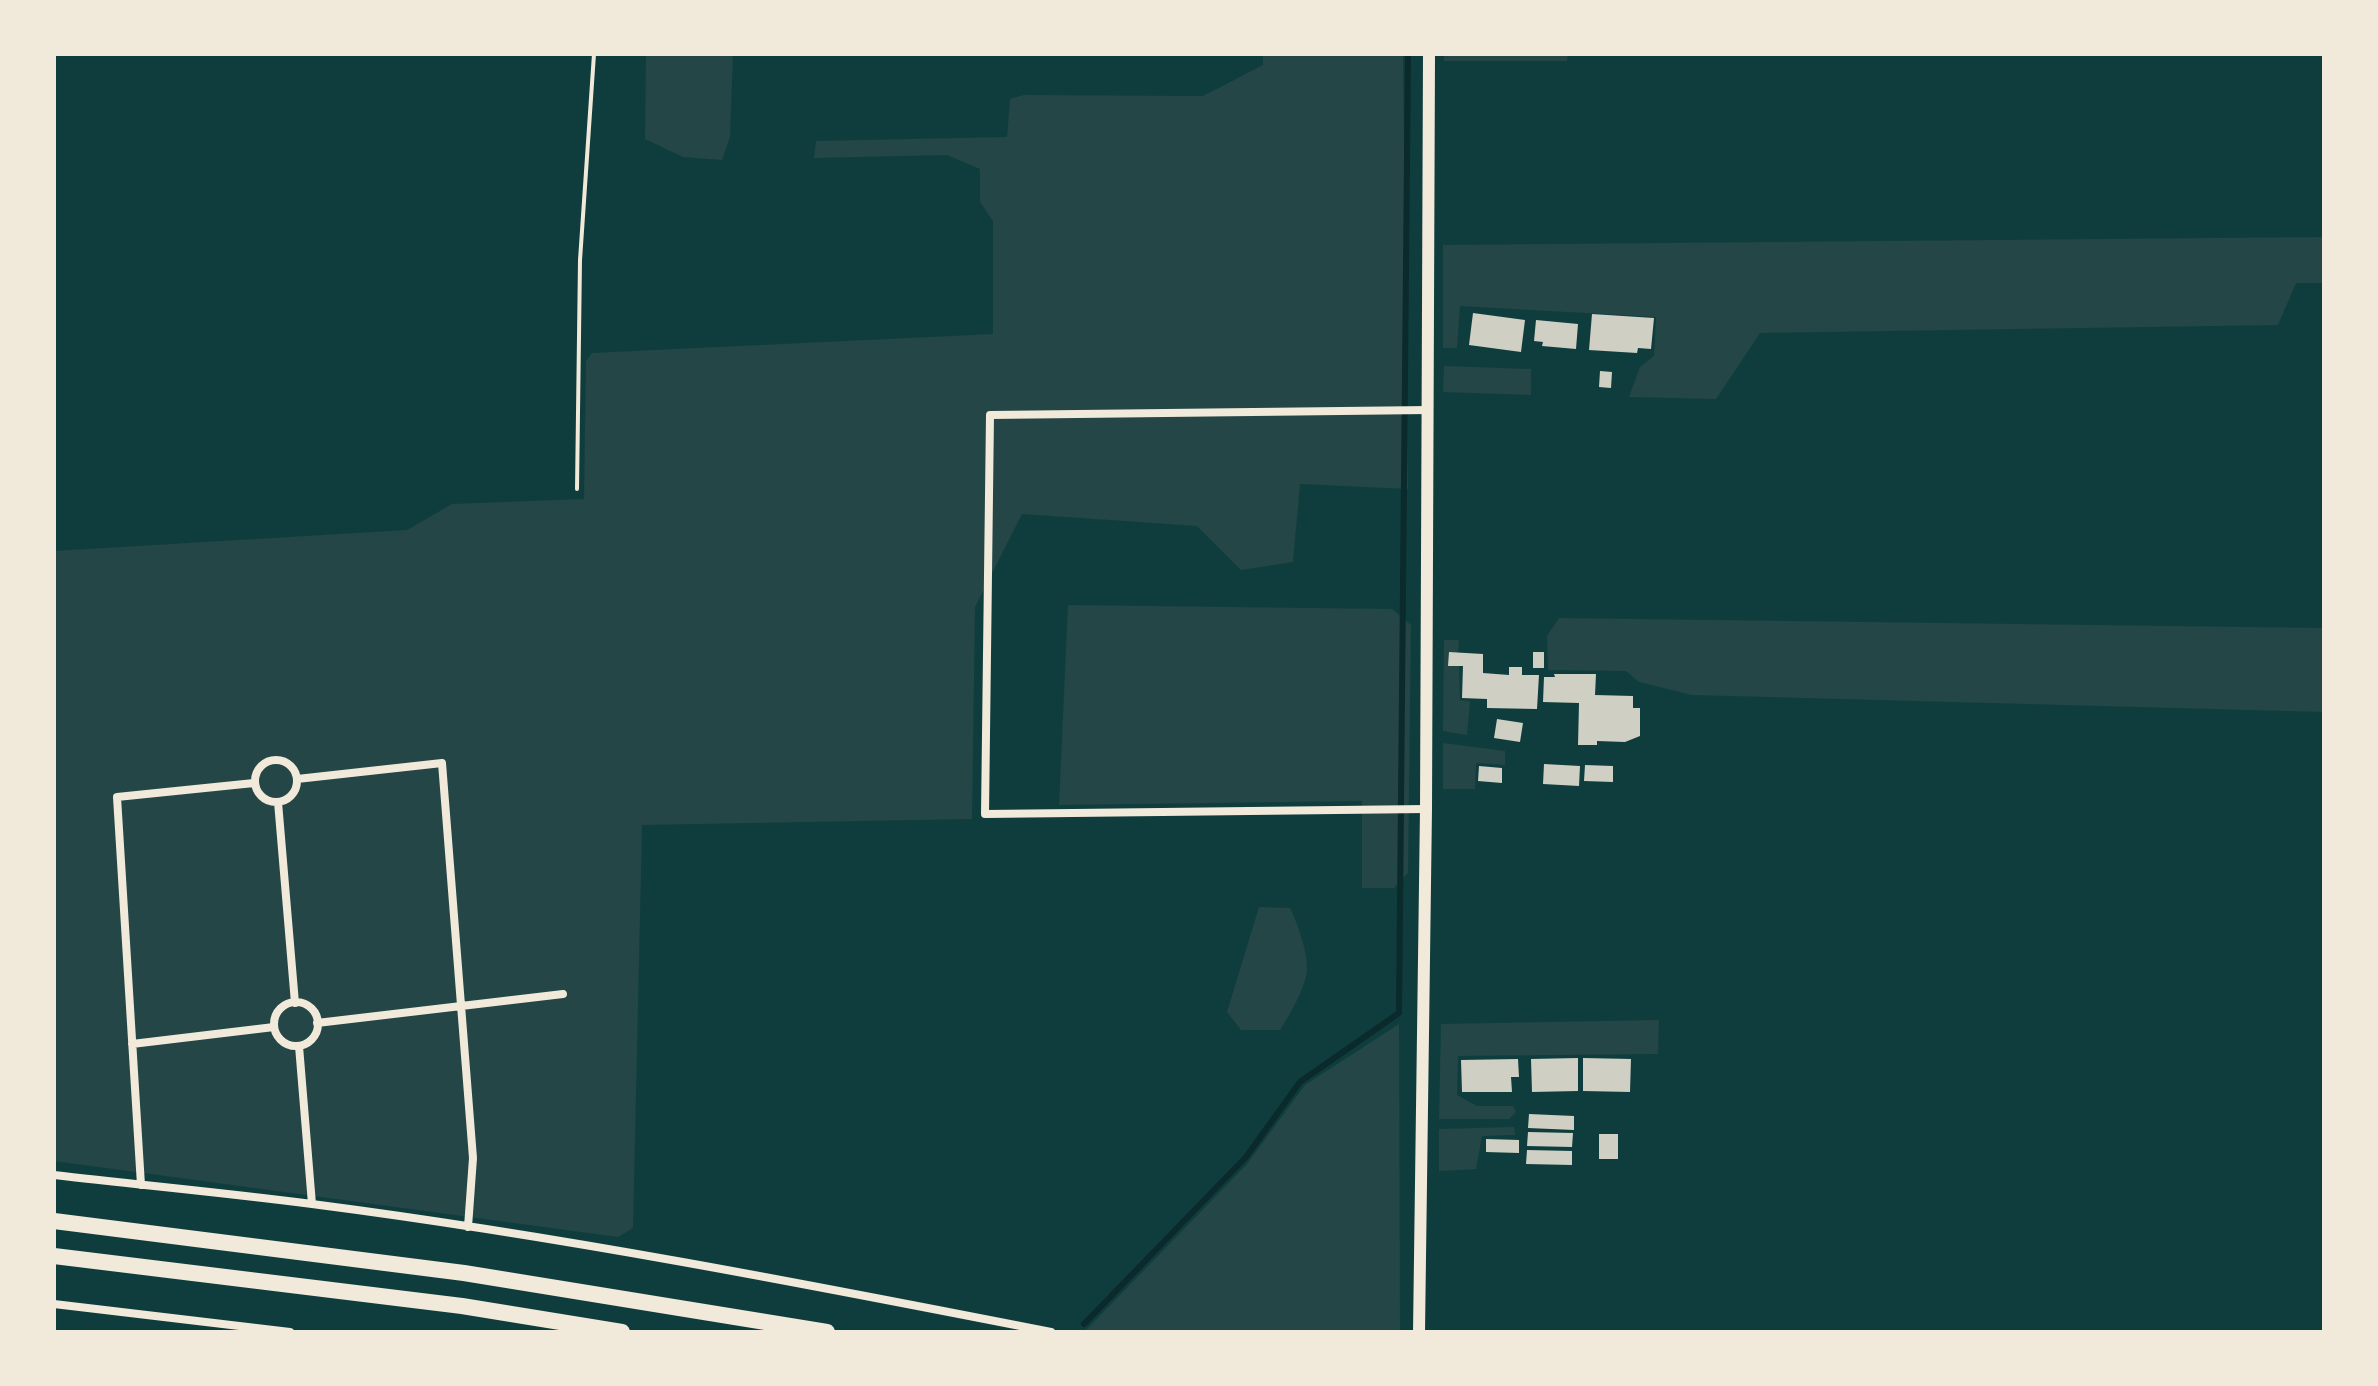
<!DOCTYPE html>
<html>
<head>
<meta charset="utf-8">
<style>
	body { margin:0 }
	#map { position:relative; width:2378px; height:1386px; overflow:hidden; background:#0f3d3e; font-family:"Fira Sans Condensed",sans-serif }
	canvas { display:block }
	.frame { position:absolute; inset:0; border:56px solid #f1e9da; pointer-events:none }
</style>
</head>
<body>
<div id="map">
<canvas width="2378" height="1386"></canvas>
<div class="frame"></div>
</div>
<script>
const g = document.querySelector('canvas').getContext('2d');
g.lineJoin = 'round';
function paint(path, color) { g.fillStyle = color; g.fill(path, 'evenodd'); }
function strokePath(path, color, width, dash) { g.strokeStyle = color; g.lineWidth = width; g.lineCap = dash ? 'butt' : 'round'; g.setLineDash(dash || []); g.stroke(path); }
paint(new Path2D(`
	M646,54H733L730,137L722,160L683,157L645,139Z
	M1263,54H1403L1408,489L1300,484L1293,562L1241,570L1197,526L1022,514L975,607L972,819L642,825L633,1228L618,1237L54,1161V551L407,530L452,504L584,499L586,361L592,353L993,334V221L980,202V169L947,155L814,158L816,141L1007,137L1010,99L1024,95L1203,96L1263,65Z
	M1444,54H1568L1567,61H1444Z
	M2324,237V283H2296L2278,325L1760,333L1716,399L1629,397L1640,367L1654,356L1656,317L1460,306L1457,348H1443V245Z
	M1444,366L1531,369V395L1443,392Z
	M1068,605L1392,609L1411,625L1408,873L1394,888H1362V801L1059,805Z
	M1559,618L2324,628V712L1692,695L1639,682L1626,671L1548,670L1547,636Z
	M1444,640H1459L1458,653H1449V665L1459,666L1460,700L1470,701L1467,735L1443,731Z
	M1443,743L1505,751V765L1476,763L1475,789H1443Z
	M1259,907L1290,908C1298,925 1308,952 1307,971C1305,989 1289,1016 1280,1030H1241L1227,1012Z
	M1659,1020L1658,1054L1458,1056L1457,1095L1477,1106H1513L1516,1112L1509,1119H1439L1441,1024Z
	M1399,1024L1400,1332H1084L1247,1164L1305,1085Z
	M1514,1127L1515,1135L1482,1136L1476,1169L1439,1171V1129Z`), '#244646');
strokePath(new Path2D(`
	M1084,1324L1246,1157L1300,1082L1399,1013L1408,54`), '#0a2a2b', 6);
paint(new Path2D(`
	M1473,313L1525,320L1521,352L1469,345Z
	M1592,314L1654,318L1651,349L1638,348L1637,353L1589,350Z
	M1536,320L1578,324L1576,349L1542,346L1543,342L1534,341Z
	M1600,371L1612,372L1611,388L1599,387Z
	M1449,652L1483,654V673L1509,675V667H1522V675H1539L1537,709L1487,708V699L1462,698L1463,666H1448Z
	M1533,652H1544V668H1533Z
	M1554,674H1596L1595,695L1633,696V708H1640V736L1625,742L1597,741V745H1578L1579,703L1543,702L1544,677H1555Z
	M1497,719L1523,723L1520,742L1494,738Z
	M1544,764L1580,766L1579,786L1543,784Z
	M1585,765L1613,766V782L1584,781Z
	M1479,766L1502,768V783L1478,781Z
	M1578,1058V1091L1532,1092L1531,1059Z
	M1583,1058L1631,1059L1630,1092L1583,1091Z
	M1518,1059L1519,1077H1511L1512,1092H1462L1461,1060Z
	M1529,1114L1574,1116V1130L1528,1128Z
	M1528,1132L1573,1133L1572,1147L1527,1146Z
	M1599,1134H1618V1159H1599Z
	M1486,1139L1519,1140V1153L1486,1152Z
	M1527,1150L1572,1151V1165L1526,1164Z`), '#cfcfc3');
strokePath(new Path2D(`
	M577,489L580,260L594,54`), '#f1e9da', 4);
strokePath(new Path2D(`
	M255 781a21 21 0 1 1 42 0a21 21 0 1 1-42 0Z
	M297,779L442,763L473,1158L468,1227
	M278,802L295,1003
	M1426,809L985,814L990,415L1429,410
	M274 1024a22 22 0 1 1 44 0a22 22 0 1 1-44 0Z
	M317,1023L563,994
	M132,1044L274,1027
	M299,1046L312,1204
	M54,1175C140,1185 227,1193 312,1204C560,1236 806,1284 1051,1332
	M141,1185L117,797L254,783
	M54,1304L290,1332`), '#f1e9da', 8);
strokePath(new Path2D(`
	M1419,1332L1426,809L1429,54`), '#f1e9da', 12);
strokePath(new Path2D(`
	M54,1221L464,1273L827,1332
	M54,1256L462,1306L622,1332`), '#f1e9da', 16);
</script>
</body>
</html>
